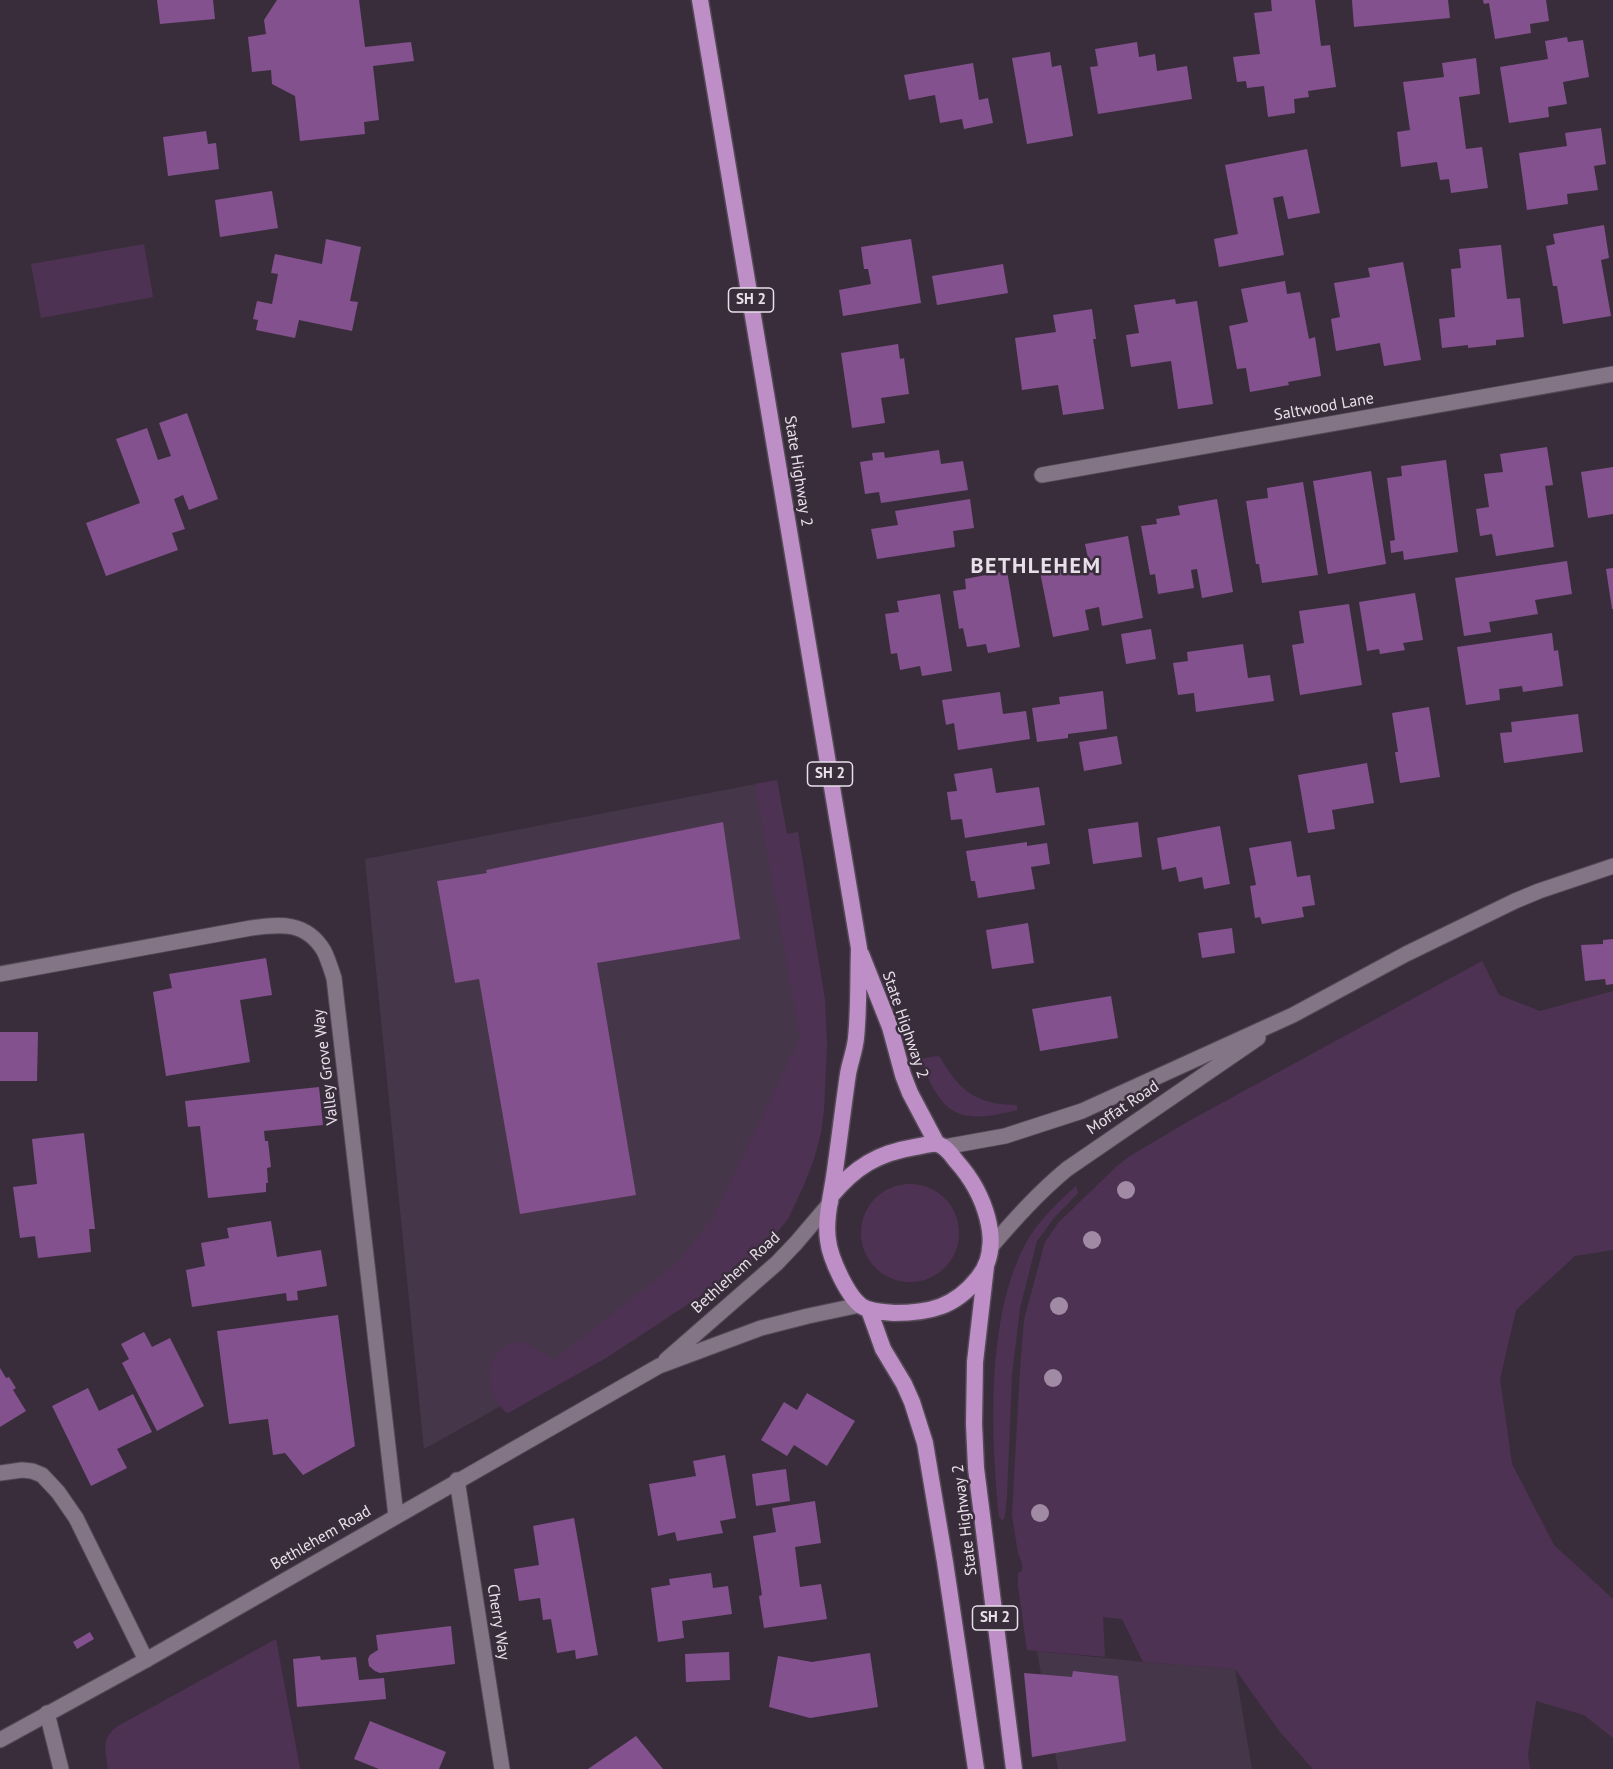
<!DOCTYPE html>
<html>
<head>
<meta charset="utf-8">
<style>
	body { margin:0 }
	canvas { display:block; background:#392d3c }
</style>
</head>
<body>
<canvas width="1613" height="1769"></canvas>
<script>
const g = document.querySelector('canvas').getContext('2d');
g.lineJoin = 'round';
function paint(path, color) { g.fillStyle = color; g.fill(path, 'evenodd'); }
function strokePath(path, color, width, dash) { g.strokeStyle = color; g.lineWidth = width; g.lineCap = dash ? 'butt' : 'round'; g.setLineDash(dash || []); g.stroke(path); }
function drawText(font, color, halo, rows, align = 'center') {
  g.font = font + ' "PT Sans",sans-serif'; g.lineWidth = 5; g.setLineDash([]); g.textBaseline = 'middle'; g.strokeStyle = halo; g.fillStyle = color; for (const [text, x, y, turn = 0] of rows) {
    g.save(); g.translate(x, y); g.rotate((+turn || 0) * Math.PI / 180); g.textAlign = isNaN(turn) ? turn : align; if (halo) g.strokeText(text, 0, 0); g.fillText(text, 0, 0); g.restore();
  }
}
paint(new Path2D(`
	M777,780L818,1009L756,1204L558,1374L424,1449L365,859Z
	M1037,1651L1143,1662L1235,1669L1252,1769H1058Z`), '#463649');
paint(new Path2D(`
	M144,244L153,297L41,318L31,264Z
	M777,780L787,834L798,832L825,1000L827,1046L824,1110L821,1133L814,1159L803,1187L788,1219L757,1257L702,1295L606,1358L508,1413C496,1407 486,1381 490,1367C493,1356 505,1342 516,1342C530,1342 543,1354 554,1360L678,1262L713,1217L800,1038L755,784Z
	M1482,961L1499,995L1540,1011L1613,991V1250L1575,1256L1516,1310L1500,1379L1512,1464L1554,1545L1613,1599V1738L1584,1715L1536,1701L1528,1754L1530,1769H1313L1280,1732L1235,1669L1143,1662L1122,1619L1103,1617L1105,1657L1027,1650L1018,1586V1573L1022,1571V1563L1018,1553L1012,1515L1020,1370L1024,1320L1045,1242L1058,1223L1116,1167L1130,1156L1189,1121Z
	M936,1056L940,1057C959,1091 977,1105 1017,1105V1110C959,1125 941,1116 921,1059Z
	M861 1233a49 49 0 1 1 98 0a49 49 0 1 1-98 0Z
	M1076,1186L1078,1193L1054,1218L1037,1241L1020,1308L1012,1375L1007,1495L1005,1515L1003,1521L999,1517C991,1437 986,1318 1025,1245C1037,1222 1056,1204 1076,1186Z
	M276,1639L300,1769H108C106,1749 100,1739 118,1726Z`), '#4e3253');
paint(new Path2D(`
	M157,0H213L215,19L160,24Z
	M277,0H359L365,47L411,42L414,61L373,66L379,120L364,122L365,134L300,141L295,96L272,84L271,70L252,72L248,37L266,34L264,20Z
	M1271,0H1315L1321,46L1330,45L1336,87L1308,91L1309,97L1294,99L1295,113L1268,117L1264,86L1247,88L1246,81L1237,82L1233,57L1260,54L1254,13L1272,11Z
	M1352,0H1448L1450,18L1354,27Z
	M1483,0H1546L1549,21L1530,24L1531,33L1495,39L1489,3L1484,4Z
	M1567,37L1568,42L1583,40L1589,77L1563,82L1567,104L1548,107L1549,117L1509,123L1500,67L1548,59L1545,41Z
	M1137,42L1139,57L1155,54L1157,71L1187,66L1192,99L1098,114L1090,67L1098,66L1095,49Z
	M1050,52L1052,67L1061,65L1073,136L1027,144L1012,58Z
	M1476,58L1480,94L1459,97L1466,149L1482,147L1488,188L1451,193L1449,179L1440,180L1437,162L1401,167L1397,132L1410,130L1403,82L1444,77L1442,63Z
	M973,63L979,100L988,98L993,123L964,129L962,119L940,123L935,95L909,100L904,75Z
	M1601,128L1606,164L1594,166L1598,190L1567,194L1568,204L1527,210L1519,153L1567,146L1565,133Z
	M206,131L208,144L216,143L219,169L168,176L163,137Z
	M1307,149L1320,213L1288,219L1283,196L1273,198L1284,255L1219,267L1214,239L1238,234L1225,165Z
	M272,191L278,228L220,237L215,200Z
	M1604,225L1609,258L1601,260L1611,316L1563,324L1557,286H1553L1546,246L1555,244L1553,234Z
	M326,239L361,247L350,301L358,302L352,331L299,320L295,338L256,330L258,320L253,319L257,301L272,304L278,274L271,273L275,254L322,264Z
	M911,239L921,303L843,316L839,290L871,284L868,269H864L861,247Z
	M1501,245L1507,299L1520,298L1524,337L1496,340V345L1468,348V345L1442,348L1439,319L1455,317L1451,269L1461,268L1459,249Z
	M1403,262L1421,360L1384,366L1380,343L1336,351L1331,319L1340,317L1334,283L1370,277L1368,268Z
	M1003,264L1008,293L937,305L932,276Z
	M1285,281L1287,294L1300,292L1309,339L1315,337L1321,376L1288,382L1289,385L1250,392L1246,368L1237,369L1229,326L1248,322L1241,289Z
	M1175,299L1176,304L1197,301L1213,404L1178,409L1171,361L1131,367L1126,335L1139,333L1134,305Z
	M1092,309L1096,339H1093L1104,409L1063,415L1058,385L1022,390L1015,338L1056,332L1053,315Z
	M898,344L900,359L904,358L909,394L881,398L885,423L852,428L841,353Z
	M187,413L218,499L189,510L183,495L174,499L185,529L172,533L178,550L106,576L86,523L140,503L116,439L147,428L158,460L171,456L159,423Z
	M1547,447L1553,485L1545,486L1554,547L1496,556L1492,534L1480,536L1476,509L1489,507L1484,474L1503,472L1500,454Z
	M939,450L941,464L963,461L968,490L881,503L879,492L865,494L860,462L873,460L872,453L884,452L885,458Z
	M1446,460L1458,552L1404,560L1403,551L1391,553L1390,541L1395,540L1387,478L1402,476L1401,466Z
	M1613,467V514L1588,518L1581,472Z
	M1371,471L1386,564L1328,574L1313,481Z
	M1303,482L1318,575L1262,583L1259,564H1256L1246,501L1268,498L1267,488Z
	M970,499L974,528L953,531L955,547L877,559L871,529L898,525L895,511Z
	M1217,499L1233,592L1202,598L1197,569L1191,570L1194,588L1158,594L1155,574L1150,575L1141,526L1157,524L1156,519L1180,515L1178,506Z
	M1128,536L1143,618L1102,626L1099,607L1085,610L1089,630L1053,637L1040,572L1089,563L1085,544Z
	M1567,561L1572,594L1535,600L1538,614L1489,622L1491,632L1464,636L1455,578Z
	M1613,568V609H1612L1606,569Z
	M1007,571L1020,647L988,653L986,644L967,647L963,628L959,629L953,591L966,589L965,579Z
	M1415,593L1423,640L1403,643L1405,650L1380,654L1379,649L1367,651L1359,602Z
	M940,594L952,671L922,676L920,666L900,670L897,653L891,654L885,614L899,612L897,601Z
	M1349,604L1362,685L1300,695L1292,645L1304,643L1299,611Z
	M1151,629L1156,659L1126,664L1121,634Z
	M1552,633L1554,651L1558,650L1563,686L1523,692L1522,686L1499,689L1500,700L1466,705L1457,647Z
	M1243,644L1248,678L1270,675L1274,701L1196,712L1194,693L1178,695L1173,663L1188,661L1187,652Z
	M1103,691L1107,729L1068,734V738L1037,742L1032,708L1060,704L1059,697Z
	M1000,692L1003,714L1026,711L1030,739L958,750L954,723L946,725L942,700Z
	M1429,707L1440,777L1400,783L1395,752H1398L1392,713Z
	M1578,714L1583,752L1504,763L1500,733L1512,732L1511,722Z
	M1117,736L1122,764L1084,771L1079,742Z
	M1367,763L1374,803L1332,810L1335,829L1308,833L1298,775Z
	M992,768L996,793L1039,787L1045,825L965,838L962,819L951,820L947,792L957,791L954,774Z
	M723,822L740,939L597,963L636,1195L520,1214L479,979L455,983L437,881L487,873L486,870Z
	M1138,822L1142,857L1093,864L1088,829Z
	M1220,826L1230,884L1204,889L1202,877L1179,882L1176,867L1162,870L1157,838Z
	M1291,841L1297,877L1310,875L1315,905L1302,907L1304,917L1262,924L1260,917L1255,918L1250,886L1256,885L1249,848Z
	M1027,842V846L1047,843L1050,864L1031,867L1035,889L978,898L975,881H971L966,851Z
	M1028,923L1034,963L992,969L986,930Z
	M1232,928L1235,953L1202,958L1198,933Z
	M1613,939V984L1606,985L1605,979L1585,981L1581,945L1603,944V940Z
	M266,958L272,995L240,1000L250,1062L166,1076L153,992L172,988L169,974Z
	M1111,996L1118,1038L1040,1051L1032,1009Z
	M0,1032H38L37,1081H0Z
	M319,1087L323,1125L264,1131L265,1141H268L271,1167L267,1168L268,1183H266V1192L208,1198L200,1126L188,1127L185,1101Z
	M84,1133L95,1229H89L91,1252L38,1258L35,1236L20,1238L13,1187L37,1184L32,1139Z
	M271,1221L277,1257L321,1250L327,1286L297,1291L298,1300L287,1301L286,1293L192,1307L186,1270L205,1266L201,1243L229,1238L227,1228Z
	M338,1315L355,1446L303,1475L285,1453L273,1455L268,1419L229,1424L217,1331Z
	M144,1332L152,1347L170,1338L204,1406L157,1431L122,1363L129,1359L121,1344Z
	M0,1368L6,1378L9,1377L16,1388L13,1390L26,1411L0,1427Z
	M88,1388L99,1411L133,1394L152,1432L117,1449L127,1468L91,1486L52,1406Z
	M807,1393L855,1421L827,1466L794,1445L787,1456L761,1440L784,1402L797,1410Z
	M725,1455L736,1518L720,1521L723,1533L677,1541L675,1532L658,1536L649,1484L696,1476L693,1461Z
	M786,1469L790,1501L756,1506L752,1474Z
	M815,1501L821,1543L795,1547L800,1587L821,1584L827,1619L764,1628L759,1596L762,1595L753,1536L776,1532L772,1508Z
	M574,1518L598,1655L576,1659L575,1650L557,1653L551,1619L543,1620L540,1598L519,1601L514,1569L539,1565L533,1526Z
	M711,1573L713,1588L728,1586L732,1614L682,1621L684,1638L658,1642L651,1588L670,1585L669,1579Z
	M451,1626L455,1664L380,1673L375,1671L369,1666L368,1659L370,1655L378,1650L376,1635Z
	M90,1632L94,1639L77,1649L73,1642Z
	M729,1652L730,1680L686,1682L685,1654Z
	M870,1653L878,1707L810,1718L769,1707L778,1656L812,1662Z
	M320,1656L321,1660L356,1657L359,1680L384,1678L386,1699L297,1707L293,1659Z
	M1073,1671L1118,1676L1126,1741L1032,1757L1024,1673L1072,1677Z
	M370,1721L446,1752L439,1769H379L354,1759Z
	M636,1736L663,1769H588Z`), '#83518d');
const service = new Path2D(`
	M0,1473L22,1470L32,1471L42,1475L58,1492L76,1518L146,1660
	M47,1713L61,1769`);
const minor = new Path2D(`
	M1042,475L1613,374
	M0,974L251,928C280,924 306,921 324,951C328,959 331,969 334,978L396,1516
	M457,1480L502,1769`);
const tertiary = new Path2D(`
	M666,1360L777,1263L796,1243L831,1202
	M0,1740L146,1660L659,1366L761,1328L808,1316L860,1305`);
const secondary = new Path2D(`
	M944,1147L1005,1136L1082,1111L1293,1015L1406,954L1515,901L1539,891L1613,866
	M989,1249C1014,1220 1038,1193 1067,1169L1258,1038`);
const trunk = new Path2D(`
	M700,0L859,948C858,978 859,1009 856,1038C855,1050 850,1062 848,1074C843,1108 839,1143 834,1177C831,1197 825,1220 828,1240C830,1258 848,1298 863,1307C872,1312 884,1312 894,1313C930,1313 955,1307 978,1278C1006,1244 982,1190 957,1162C952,1156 946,1146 937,1144C931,1143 922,1146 915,1147C878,1153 855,1167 831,1196
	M861,954L890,1027L903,1075L910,1093L937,1144
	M986,1266L975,1362L974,1424L976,1468L1014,1769
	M869,1310L883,1349L904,1384L912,1402L925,1443L945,1562L976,1769`);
strokePath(service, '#544a56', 17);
strokePath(minor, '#544a56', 17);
strokePath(tertiary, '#544a56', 17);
strokePath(secondary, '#544a56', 17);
strokePath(trunk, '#544a56', 19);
strokePath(service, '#847586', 15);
strokePath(minor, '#847586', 15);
strokePath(tertiary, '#847586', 15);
strokePath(secondary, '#847586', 15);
strokePath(trunk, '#be8ec7', 16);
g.fillStyle = '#a08aa4';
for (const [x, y] of [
	[1126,1190],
	[1092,1240],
	[1059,1306],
	[1053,1378],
	[1040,1513]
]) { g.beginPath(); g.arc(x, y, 9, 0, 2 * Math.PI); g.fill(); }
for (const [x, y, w] of [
	[751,300,45],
	[830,774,45],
	[995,1618,45]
]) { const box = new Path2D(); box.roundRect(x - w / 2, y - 12, w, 24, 4.5); g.fillStyle = '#392d3c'; g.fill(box); strokePath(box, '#e8e0e9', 1.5); }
drawText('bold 15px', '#e8e0e9', null, [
	["SH 2",751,300],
	["SH 2",830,774],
	["SH 2",995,1618]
]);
drawText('16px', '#e8e0e9', '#392d3c', [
	["Saltwood Lane",1324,407,-10],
	["State Highway 2",798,471,81],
	["State Highway 2",905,1025,71],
	["Valley Grove Way",326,1067,-97],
	["Moffat Road",1123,1108,-34],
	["Bethlehem Road",736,1273,-42],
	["State Highway 2",965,1520,-97],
	["Bethlehem Road",321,1538,-30],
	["Cherry Way",498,1622,81]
]);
g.letterSpacing = '1.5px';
drawText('bold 22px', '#e8e0e9', '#392d3c', [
	["BETHLEHEM",1036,567]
]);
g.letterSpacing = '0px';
</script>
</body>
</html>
